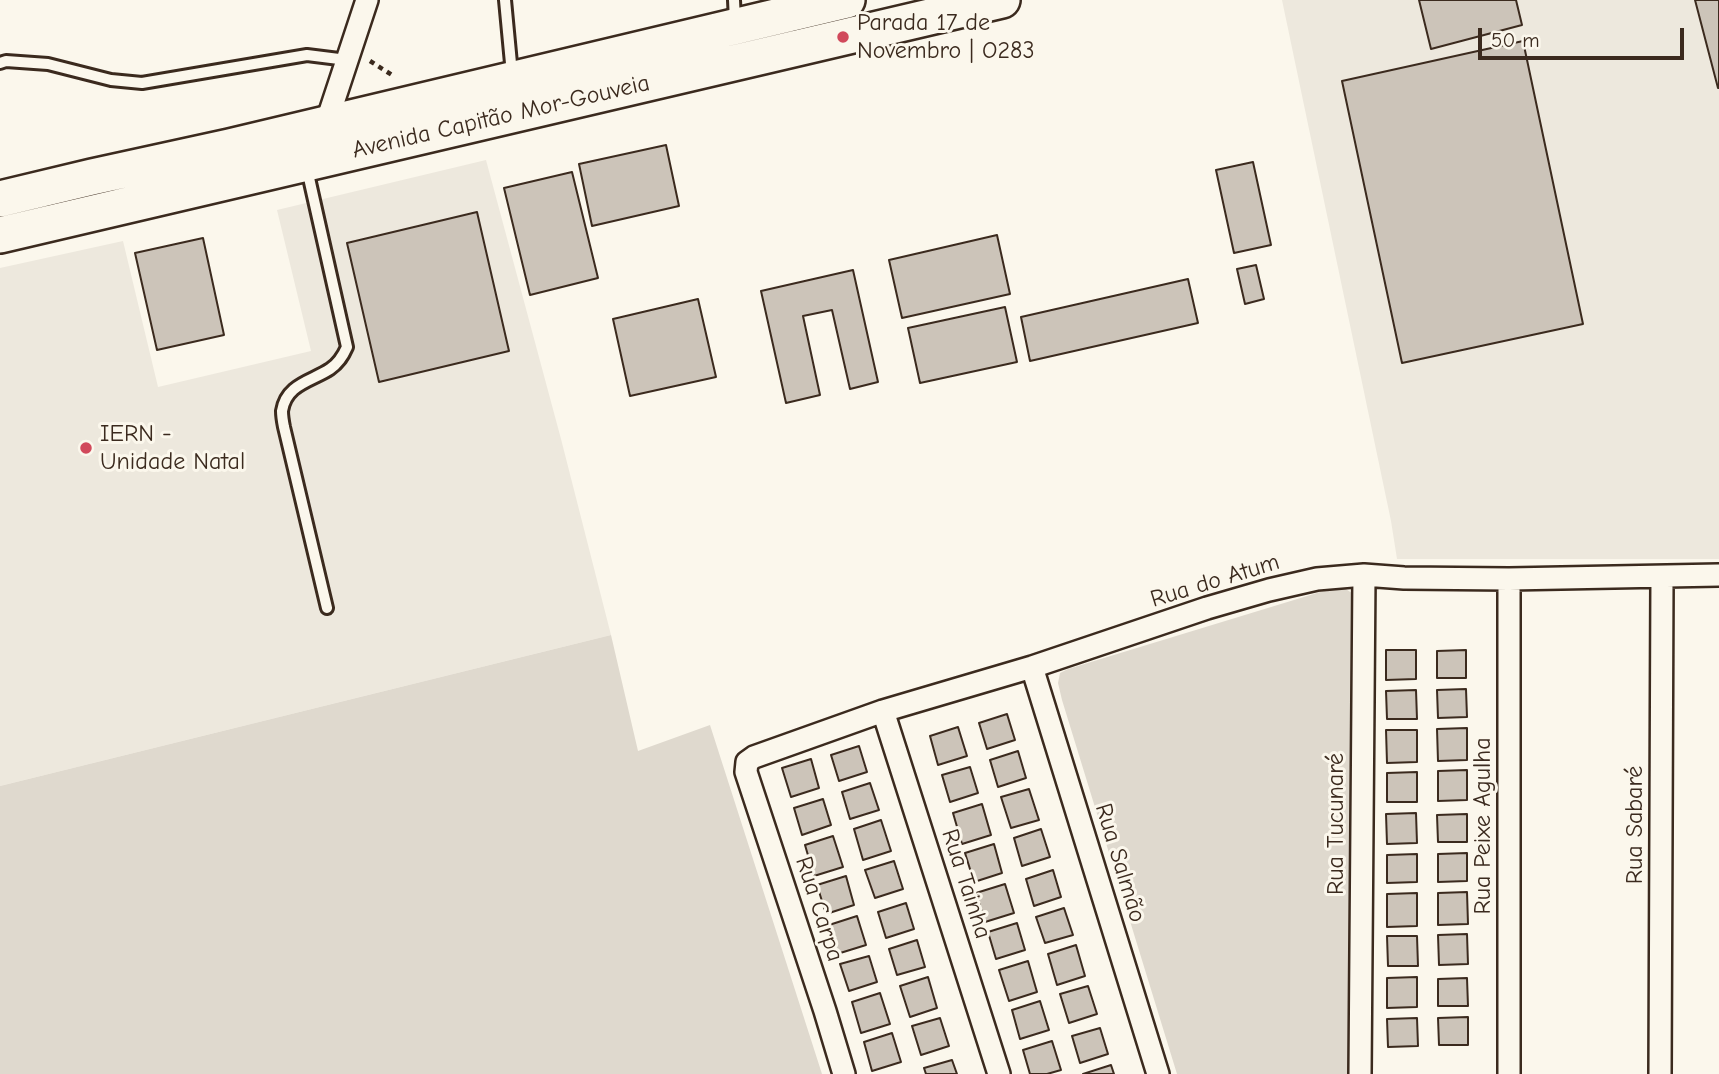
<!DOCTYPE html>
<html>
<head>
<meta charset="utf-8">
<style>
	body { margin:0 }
	#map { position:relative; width:1719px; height:1074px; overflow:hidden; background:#fbf7ec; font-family:"Comic Neue",sans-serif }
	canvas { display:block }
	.scale { position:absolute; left:1478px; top:28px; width:206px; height:32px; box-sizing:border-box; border:4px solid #3b2a1e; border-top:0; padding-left:9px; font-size:21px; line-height:24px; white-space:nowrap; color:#3b2a1e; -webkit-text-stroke:5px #fbf7ec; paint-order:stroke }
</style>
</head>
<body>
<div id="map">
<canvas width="1719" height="1074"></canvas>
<div class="scale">50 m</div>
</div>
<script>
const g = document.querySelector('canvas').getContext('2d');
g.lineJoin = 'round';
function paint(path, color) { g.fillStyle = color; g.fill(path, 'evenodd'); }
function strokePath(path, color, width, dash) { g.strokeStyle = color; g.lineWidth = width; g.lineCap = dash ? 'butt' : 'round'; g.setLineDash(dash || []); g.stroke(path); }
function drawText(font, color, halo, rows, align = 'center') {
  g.font = font + ' "Comic Neue",sans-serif'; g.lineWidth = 6; g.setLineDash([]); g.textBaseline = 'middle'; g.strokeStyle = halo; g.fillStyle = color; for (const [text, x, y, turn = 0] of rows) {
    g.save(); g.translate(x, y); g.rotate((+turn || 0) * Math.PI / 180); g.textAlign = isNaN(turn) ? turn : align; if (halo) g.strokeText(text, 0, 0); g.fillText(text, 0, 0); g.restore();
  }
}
paint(new Path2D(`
	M1282,0H1719V559H1397L1391,521Z
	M486,160L561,439L611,635L0,786V268L123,241L158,387L311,351L277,210Z`), '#ede8dd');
paint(new Path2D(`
	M1344,588L1352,593L1354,601L1355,1074H1177L1062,700L1058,683L1060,673L1068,669L1330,589Z
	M611,635L638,751L710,725L822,1074H0V786Z`), '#dfd9ce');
const building = new Path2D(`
	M1419,0H1516L1522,25L1431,49Z
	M1695,0H1719V88H1718Z
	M1523,41L1583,324L1402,363L1342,81Z
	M666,145L679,206L592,226L579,164Z
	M1253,162L1271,245L1234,253L1216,170Z
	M572,172L598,278L530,295L504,188Z
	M477,212L509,351L379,382L347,243Z
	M997,235L1010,294L902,318L889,260Z
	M203,238L224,335L157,350L135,253Z
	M1256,265L1264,299L1245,304L1237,269Z
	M853,270L878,382L850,389L832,310L803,316L820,395L786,403L761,291Z
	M1188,279L1198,323L1030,361L1021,317Z
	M698,299L716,377L630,396L613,319Z
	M1005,307L1017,362L920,383L908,328Z
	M1386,650H1416V679L1386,680Z
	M1466,650V678H1437V651Z
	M1466,689L1467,717L1438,718L1437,690Z
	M1416,690L1417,719H1387L1386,691Z
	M1007,714L1015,740L987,749L979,723Z
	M958,727L967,756L938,765L930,736Z
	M1467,728V760L1438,761L1437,729Z
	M1386,730H1417V762L1387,763Z
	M859,746L867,772L839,781L831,755Z
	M1018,751L1026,778L998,787L990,760Z
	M811,759L819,788L791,797L782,768Z
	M970,767L978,793L950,802L942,775Z
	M1467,770V800L1438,801V771Z
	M1417,772V802H1387V773Z
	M870,783L879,810L850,819L842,792Z
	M1029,789L1039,820L1011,828L1001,797Z
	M823,799L831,825L802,835L794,808Z
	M982,804L991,835L962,844L953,813Z
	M1416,813L1417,843L1387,844L1386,814Z
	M1467,814V842H1438L1437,815Z
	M881,820L891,851L863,860L854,829Z
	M1041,829L1050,857L1022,866L1014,838Z
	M833,836L843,867L814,876L805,845Z
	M994,844L1002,873L974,882L965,853Z
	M1467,853V881L1438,882V854Z
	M1417,854V882L1387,883V855Z
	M894,861L903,889L875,898L865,870Z
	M1053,870L1061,897L1034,906L1026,879Z
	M846,876L854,905L826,914L817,885Z
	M1005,884L1014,913L985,922L976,893Z
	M1467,892L1468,924L1438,925V893Z
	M1417,893V926L1387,927V894Z
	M906,903L914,929L886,938L878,912Z
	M1064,908L1073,935L1045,943L1036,917Z
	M857,916L866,945L837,954L829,925Z
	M1017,923L1025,950L996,959L988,932Z
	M1467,934L1468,964L1439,965L1438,935Z
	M1387,936H1417L1418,966H1388Z
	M917,940L925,967L897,975L889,949Z
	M1076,945L1085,976L1057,985L1048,954Z
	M869,956L877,982L849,991L840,964Z
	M1028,961L1037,992L1009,1001L999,970Z
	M928,977L937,1008L910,1017L900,986Z
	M1417,977V1007L1387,1008V978Z
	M1467,978L1468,1006H1438V979Z
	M1088,986L1097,1014L1069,1023L1060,994Z
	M880,993L890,1024L861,1033L852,1002Z
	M1040,1001L1049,1030L1020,1039L1012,1010Z
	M1468,1017V1045H1439L1438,1018Z
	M940,1018L949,1046L921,1055L912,1026Z
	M1417,1018L1418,1046L1388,1047L1387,1019Z
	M1100,1028L1108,1054L1080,1063L1072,1036Z
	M892,1033L901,1062L872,1071L864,1042Z
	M1052,1041L1061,1070L1047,1074H1030L1023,1050Z
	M952,1060L957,1074H926L924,1068Z
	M1111,1065L1114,1074H1083Z`);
paint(building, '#ccc4b9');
strokePath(building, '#3b2a1e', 2);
const lane = new Path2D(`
	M505,0L512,74
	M734,0L735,21
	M0,63L6,61L48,64L111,80L142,83L307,55L347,60
	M307,169L347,347C343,356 339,363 330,369C312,381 286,384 282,411C282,416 283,422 284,427L327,608`);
const street = new Path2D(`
	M326,124L367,0
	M1032,667L1158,1074
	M883,711L999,1074
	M844,1074L825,1011L746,772L747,762L754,757L883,711L1032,667L1207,608L1269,590L1317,579L1364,575L1404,578L1509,579L1719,575
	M1360,1074L1364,575
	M1509,1074V579
	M1660,1074L1662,577`);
const primary = new Path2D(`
	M0,199L92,177L229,147L847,0
	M0,235L1002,0`);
strokePath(lane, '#3b2a1e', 16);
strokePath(street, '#3b2a1e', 26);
strokePath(primary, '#3b2a1e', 40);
strokePath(new Path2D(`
	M370,61L392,75`), '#3b2a1e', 4.5, [5, 5]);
strokePath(lane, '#fbf7ec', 10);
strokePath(street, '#fbf7ec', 21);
strokePath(primary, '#fbf7ec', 35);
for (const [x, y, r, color] of [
	[843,37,7,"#d1495b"],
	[86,448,7,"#d1495b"]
]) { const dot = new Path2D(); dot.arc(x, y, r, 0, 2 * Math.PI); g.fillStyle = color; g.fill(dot); strokePath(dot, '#fbf7ec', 2.5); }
drawText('24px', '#3b2a1e', '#fbf7ec', [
	["Parada 17 de",857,23],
	["Novembro | O283",857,51],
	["IERN -",100,434],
	["Unidade Natal",100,462]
], 'left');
drawText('24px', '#3b2a1e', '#fbf7ec', [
	["Avenida Capitão Mor-Gouveia",501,117,-13],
	["Rua do Atum",1215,581,-17],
	["Rua Tucunaré",1336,824,-90],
	["Rua Sabaré",1635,825,-90],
	["Rua Peixe Agulha",1483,826,-90],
	["Rua Salmão",1120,863,73],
	["Rua Tainha",966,884,72],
	["Rua Carpa",819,909,72]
]);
</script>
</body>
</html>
